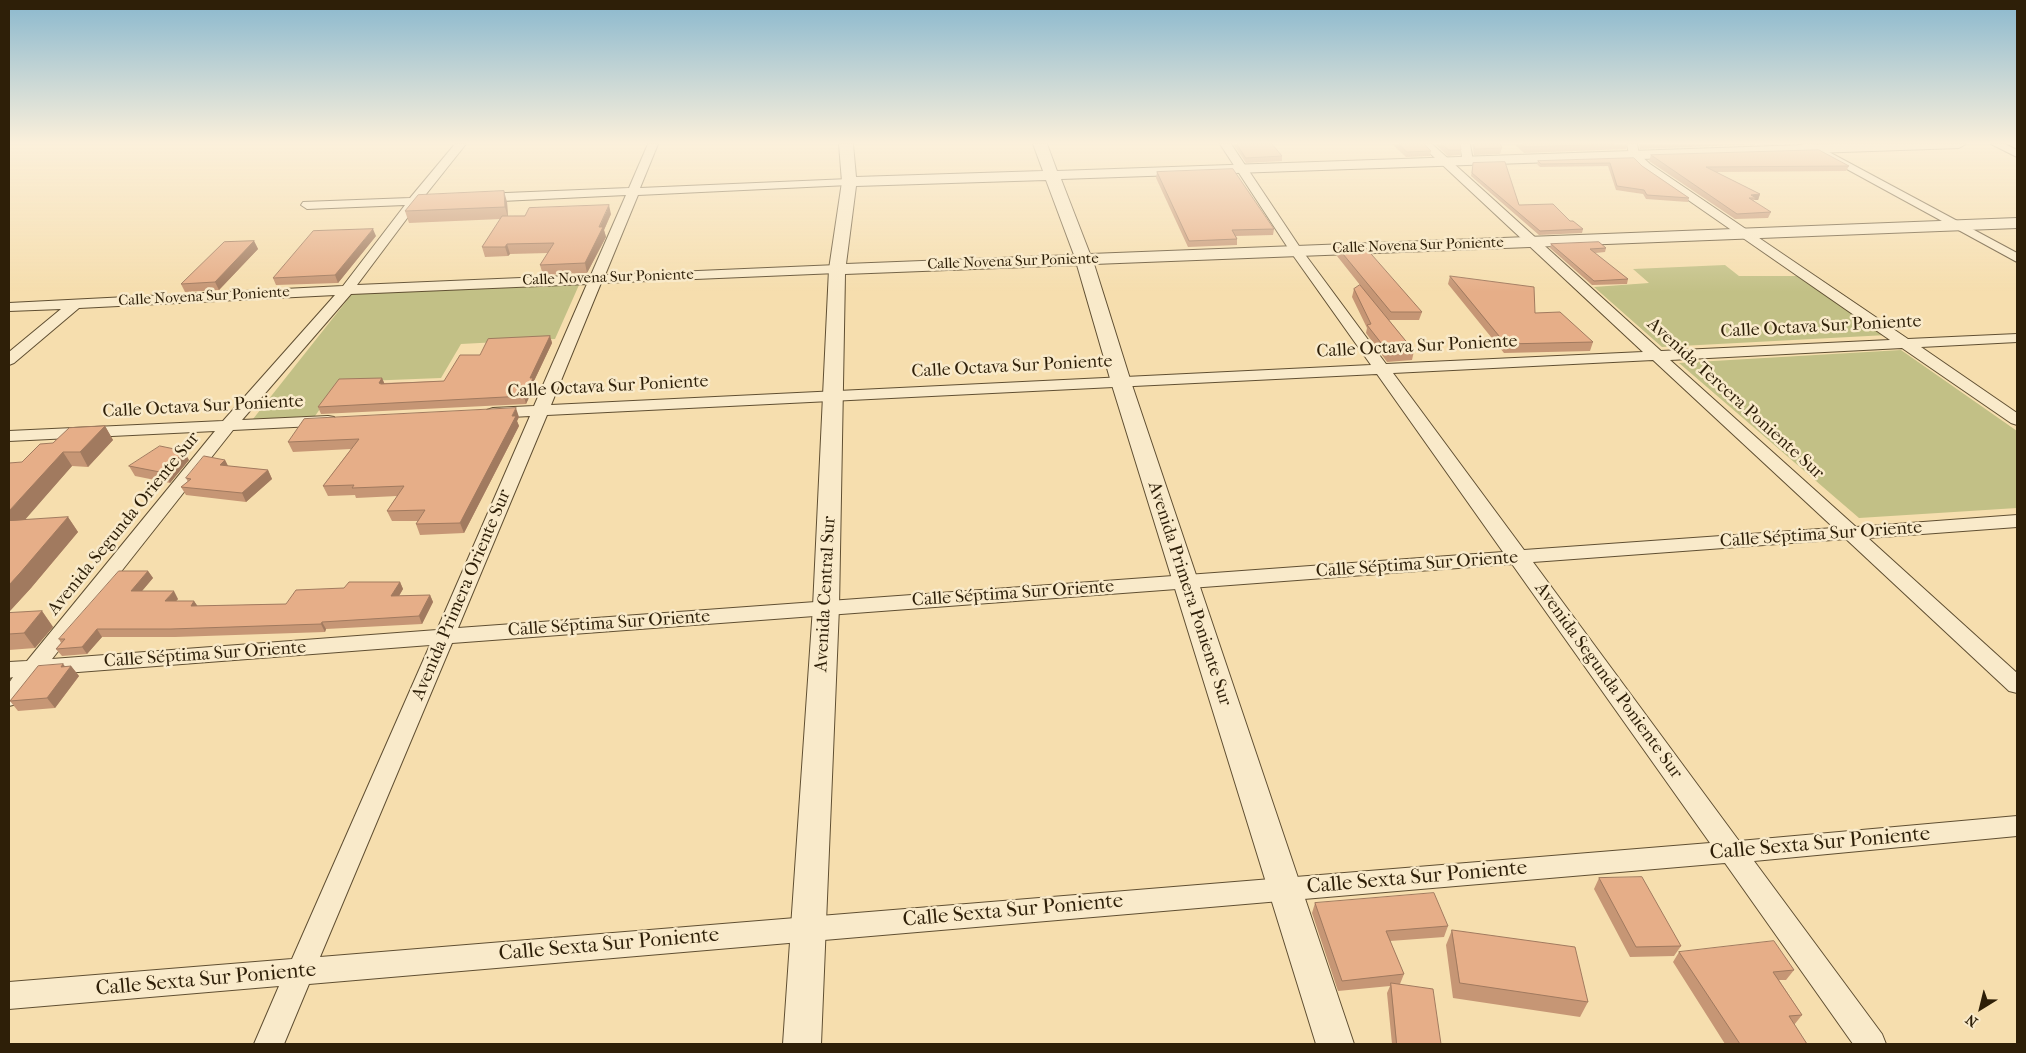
<!DOCTYPE html>
<html>
<head>
<meta charset="utf-8">
<style>
	body { margin:0 }
	#map { position:relative; width:2026px; height:1053px; overflow:hidden; background:#f6deae; font-family:"IM FELL French Canon",serif }
	canvas { display:block }
	.frame { position:absolute; inset:0; border:10px solid #2e1f08; pointer-events:none }
	.north { position:absolute; left:1956px; top:983px; width:50px; height:50px; -webkit-text-stroke:4px #f9eaca; paint-order:stroke; rotate:216deg; font-size:14px; font-weight:700; line-height:20px; text-align:center; color:#2e1f08 }
	.north::after { content:''; display:block; margin:auto; width:18px; height:22px; background:#2e1f08; clip-path:polygon(50% 0,100% 100%,50% 72%,0 100%) }
</style>
</head>
<body>
<div id="map">
<canvas width="2026" height="1053"></canvas>
<div class="frame"></div>
<div class="north">N</div>
</div>
<script>
const g = document.querySelector('canvas').getContext('2d');
g.lineJoin = 'round';
function paint(path, color) { g.fillStyle = color; g.fill(path, 'evenodd'); }
function strokePath(path, color, width, dash) { g.strokeStyle = color; g.lineWidth = width; g.lineCap = dash ? 'butt' : 'round'; g.setLineDash(dash || []); g.stroke(path); }
function drawText(font, color, halo, rows, align = 'center') {
  g.font = font + ' "IM FELL French Canon",serif'; g.lineWidth = 5; g.setLineDash([]); g.textBaseline = 'middle'; g.strokeStyle = halo; g.fillStyle = color; for (const [text, x, y, turn = 0] of rows) {
    g.save(); g.translate(x, y); g.rotate((+turn || 0) * Math.PI / 180); g.textAlign = isNaN(turn) ? turn : align; if (halo) g.strokeText(text, 0, 0); g.fillText(text, 0, 0); g.restore();
  }
}
paint(new Path2D(`
	M1725,265L1739,276H1800L1887,335L1662,347L1594,287L1649,283L1633,269Z
	M579,285L555,339L461,344L441,378L339,382L315,416L253,419L352,294Z
	M1901,350L2017,431V508L1859,518L1679,363Z`), '#c2c086');
const minor = new Path2D(`
	M455,144H466L423,198L427,201L425,204L417,205L357,285L591,275L626,195L481,202L475,198L481,194L629,188L648,144H658L640,188L849,179L855,182L849,185L638,195L605,275L837,265L844,269L837,273L601,283L551,405L1371,365L1290,251L1220,144H1231L1301,249L1386,364L1643,352L1420,144H1432L1661,351L1890,340L1642,168L1629,155L1627,144H1637L1639,154L1650,164L1908,339L2017,334V342L1921,347L2017,413V425L2011,423L1902,348L1670,360L1856,527L2017,515V527L1868,538L2017,673V693L2009,691L1846,539L1533,562L1739,841L2017,816V836L1754,861L1882,1034L1886,1044H1853L1725,863L309,984L284,1044H254L279,986L9,1009V982L292,959L430,645L39,675L17,704L9,706V683L13,677L9,678V662L27,661L215,431L9,441V431L223,421L335,295L79,308L14,363L9,365V352L61,309L9,311V303L343,286L405,205L307,209L301,205L303,202L410,198ZM587,284L534,406L493,408L487,410L485,413L487,416L493,418L530,416L437,630L52,659L233,430L334,425L336,421L334,417L328,416L242,420L351,294ZM1653,360L1834,528L1524,550L1393,373ZM1377,374L1503,552L458,628L547,415ZM1512,564L1710,843L320,957L452,643Z
	M1460,144H1470L1473,161L1471,163H1463Z
	M1801,144H1814L2017,253V262Z
	M1991,144H2005L2017,150V157Z`);
const tertiary = new Path2D(`
	M839,144H853L856,177L1043,171L1033,144H1047L1057,171L1832,144H1966L1959,148L1061,179L1090,254L2017,218V228L1094,264L1131,382L1354,1044H1316L1111,382L1077,265L845,274L839,607L821,1044H783L813,607L829,269L842,182ZM1046,180L1074,255L846,264L856,186Z`);
strokePath(minor, '#604f32', 2);
strokePath(tertiary, '#604f32', 2);
paint(minor, '#f9eaca');
paint(tertiary, '#f9eaca');
paint(new Path2D(`
	M1233,144H1272L1282,156V161L1246,163Z
	M1392,144H1424L1431,151L1430,156L1406,157Z
	M1435,144H1460L1461,150L1460,155L1448,156Z
	M1472,144H1500L1502,148L1500,154L1474,155Z
	M1514,144H1628L1626,149L1524,153Z
	M1639,144H1764L1640,149Z
	M1651,155L1849,166L1846,171L1716,172L1760,194L1758,200H1754V202L1771,212L1768,218L1735,219L1649,161Z
	M1634,158L1642,166L1689,198L1688,202L1646,199L1643,194L1616,190L1608,166L1540,167L1537,164L1538,161Z
	M1473,163L1519,205L1570,221L1583,229L1582,233L1539,235L1471,176Z
	M1157,172L1274,229L1273,235L1236,236L1237,239V245L1188,247L1156,178Z
	M507,202L508,216L611,214L604,230L606,237L587,273L543,275L540,265L548,253L510,254L508,256L485,257L482,247L501,219L409,223L405,211Z
	M376,236L338,283L276,285L273,278Z
	M254,241L258,249L219,290L185,292L181,284Z
	M1551,244L1606,248L1605,252L1595,253L1628,279L1627,284L1592,285L1550,248Z
	M1338,248L1422,312L1419,320H1389L1414,351L1412,360L1387,362L1366,333L1367,328L1352,297L1354,289L1360,285L1337,256Z
	M1450,276L1535,313L1593,342L1590,351L1504,353L1448,284Z
	M550,336L552,343L534,381L535,385L526,404L321,414L318,407L382,378L384,383L444,381L480,355Z
	M519,417L517,421L519,426L464,533L420,535L416,524L418,521H392L387,511L397,496L356,498L355,495L328,496L323,486L351,449L293,452L288,442Z
	M105,426L113,440L88,467L72,466L24,520L68,517L78,532L31,588L9,612L22,462Z
	M189,460L170,483L135,476L129,466Z
	M225,460L228,466L268,470L272,479L246,502L186,495L181,487L188,482L186,478Z
	M148,571L153,578L142,591L178,599L176,601H194L197,606L286,604L344,588L400,582L403,589L399,596L430,595L433,602L422,624L326,629L325,632L175,637H102L87,654L62,656L56,649L61,643L59,639Z
	M42,611L53,627L35,648L9,650V613Z
	M63,664L65,667L71,666L79,676L55,708L18,711L10,701Z
	M1599,878L1681,946L1674,956L1630,957L1594,889Z
	M1315,903L1448,926L1444,937L1390,941L1404,974L1400,984L1441,1044H1392L1387,993L1390,986L1338,991L1312,913Z
	M1452,930L1588,1002L1580,1017L1453,998L1446,945Z
	M1679,952L1794,970L1786,980H1779L1802,1015L1794,1025L1807,1044H1725L1673,962Z`), '#c69675');
paint(new Path2D(`
	M504,191L507,202L508,218L505,207Z
	M1760,194L1758,200H1754L1756,198L1751,195Z
	M609,205L611,214L604,230L606,237L587,273L585,263Z
	M373,229L376,236L338,283L335,275Z
	M254,241L258,249L219,290L215,282Z
	M507,244L510,254L508,256L505,247Z
	M550,336L552,343L534,381L535,385L526,404L524,396L530,378Z
	M382,378L385,385L379,383Z
	M516,408L519,417L517,421L519,426L464,533L460,523Z
	M105,426L113,440L88,467L80,452Z
	M184,451L189,460L170,483L165,473Z
	M63,452L72,466L10,537L9,535V511Z
	M225,460L229,468L220,465Z
	M268,470L272,479L246,502L242,493Z
	M68,517L78,532L31,588L9,612V585Z
	M148,571L153,578L136,598L131,591Z
	M400,582L403,589L394,604L391,596Z
	M174,591L178,599L170,608L165,601Z
	M430,595L433,602L422,624L419,616Z
	M194,601L199,608L191,606Z
	M42,611L53,627L35,648L24,633Z
	M322,622L326,629L325,632L321,624Z
	M97,629L102,637L87,654L82,647Z
	M63,664L68,670L71,666L79,676L55,708L47,698L61,667Z`), '#a17a5f');
const building = new Path2D(`
	M1237,144H1272L1282,156L1246,158Z
	M1399,144H1424L1431,151L1407,152Z
	M1442,144H1460L1461,150H1449Z
	M1474,144H1500L1502,148L1475,149Z
	M1522,144H1615L1525,147Z
	M1819,150L1849,166L1706,167L1760,194L1751,195L1756,198H1749L1771,212L1737,214L1651,155Z
	M1634,158L1642,166L1689,198L1647,195L1644,190L1617,186L1610,163L1541,164L1538,161Z
	M1505,162L1519,205L1553,204L1570,221H1573L1583,229L1540,231L1472,173L1473,163Z
	M1233,169L1274,229L1232,230L1237,239L1189,241L1157,172Z
	M504,191L505,207L405,211L418,195Z
	M609,205L599,227H603L585,263L540,265L554,243L507,244L505,247H482L502,216H525L529,208Z
	M373,229L335,275L273,278L313,231Z
	M254,241L215,282L181,284L224,242Z
	M1599,242L1606,248L1590,249L1628,279L1594,281L1551,244Z
	M1365,247L1422,312H1391L1338,248Z
	M1450,276L1534,287L1535,313L1560,312L1593,342L1506,344Z
	M1360,285L1414,351L1389,353L1367,325L1371,324L1354,289Z
	M550,336L530,378H533L524,396L318,407L339,379L382,378L379,383L381,384L444,381L460,355H480L488,339Z
	M516,408L512,416H516L460,523L416,524L425,510L387,511L404,486L352,488L354,485L323,486L359,439L288,442L304,419Z
	M105,426L80,452H63L9,511V463L22,462L40,444L53,443L69,428Z
	M160,446L184,451L165,473L129,466Z
	M204,456L225,460L220,465L268,470L242,493L181,487L191,479L186,478Z
	M68,517L20,573L9,585V521Z
	M119,571H148L131,591H174L165,601H194L191,606L286,604L296,590L344,588L349,582H400L391,596L430,595L419,616L322,622L321,624L171,629H97L82,647L56,649L65,639H59Z
	M42,611L24,633L9,634V613Z
	M63,664L61,667L71,666L47,698L10,701L38,666Z
	M1642,877L1681,946L1636,947L1599,878Z
	M1434,893L1448,926L1386,931L1404,974L1342,981L1315,903Z
	M1452,930L1575,947L1588,1002L1460,983Z
	M1774,941L1794,970L1773,972L1802,1015L1789,1016L1807,1044H1740L1679,952Z
	M1391,983L1433,989L1441,1044H1397Z`);
paint(building, '#e6ae88');
strokePath(building, '#a17a5f', 1);
const sky = g.createLinearGradient(0, 0, 0, 292);
sky.addColorStop(0, '#8ab8ce');
sky.addColorStop(0.49, '#fbf0db');
sky.addColorStop(1, '#fbf0db00');
g.fillStyle = sky;
g.fillRect(0, 0, 2026, 292);
drawText('15px', '#2e1f08', '#f9eaca', [
	["Calle Novena Sur Poniente",1418,246,-2],
	["Calle Novena Sur Poniente",1013,262,-2],
	["Calle Novena Sur Poniente",608,278,-2],
	["Calle Novena Sur Poniente",204,297,-3]
]);
drawText('18px', '#2e1f08', '#f9eaca', [
	["Calle Octava Sur Poniente",1821,327,-3],
	["Calle Octava Sur Poniente",1417,347,-3],
	["Calle Octava Sur Poniente",1012,367,-3],
	["Calle Octava Sur Poniente",608,387,-3],
	["Avenida Tercera Poniente Sur",1735,399,42],
	["Calle Octava Sur Poniente",203,407,-3],
	["Avenida Segunda Oriente Sur",124,524,-51],
	["Calle Séptima Sur Oriente",1821,535,-4],
	["Calle Séptima Sur Oriente",1417,565,-4],
	["Avenida Central Sur",826,594,-87],
	["Calle Séptima Sur Oriente",1013,594,-4],
	["Avenida Primera Poniente Sur",1189,594,72],
	["Avenida Primera Oriente Sur",462,595,-67],
	["Calle Séptima Sur Oriente",609,624,-4],
	["Calle Séptima Sur Oriente",205,655,-4],
	["Avenida Segunda Poniente Sur",1608,681,54]
]);
drawText('21px', '#2e1f08', '#f9eaca', [
	["Calle Sexta Sur Poniente",1820,844,-5],
	["Calle Sexta Sur Poniente",1417,878,-5],
	["Calle Sexta Sur Poniente",1013,911,-5],
	["Calle Sexta Sur Poniente",609,945,-5],
	["Calle Sexta Sur Poniente",206,980,-5]
]);
</script>
</body>
</html>
